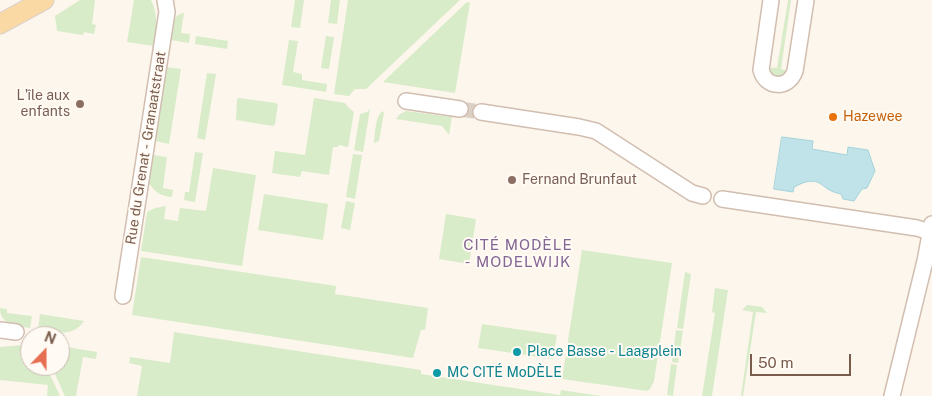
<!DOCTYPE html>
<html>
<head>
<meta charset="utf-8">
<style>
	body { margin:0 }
	#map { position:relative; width:932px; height:396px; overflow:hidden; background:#fdf6ec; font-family:"Public Sans",sans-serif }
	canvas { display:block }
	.north { position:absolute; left:20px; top:326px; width:50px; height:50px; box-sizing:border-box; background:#fffaf3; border:1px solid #cabbb1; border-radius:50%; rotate:22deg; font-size:14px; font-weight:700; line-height:20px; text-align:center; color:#7a5c4d }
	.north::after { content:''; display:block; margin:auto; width:18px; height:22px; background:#e76f51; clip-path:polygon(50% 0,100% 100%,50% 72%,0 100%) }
	.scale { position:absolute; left:750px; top:354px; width:101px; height:22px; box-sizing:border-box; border:2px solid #7a5c4d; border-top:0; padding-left:6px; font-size:15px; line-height:18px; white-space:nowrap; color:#7a5c4d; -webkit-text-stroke:4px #fffaf3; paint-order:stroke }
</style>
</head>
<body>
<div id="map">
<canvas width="932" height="396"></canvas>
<div class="north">N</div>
<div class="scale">50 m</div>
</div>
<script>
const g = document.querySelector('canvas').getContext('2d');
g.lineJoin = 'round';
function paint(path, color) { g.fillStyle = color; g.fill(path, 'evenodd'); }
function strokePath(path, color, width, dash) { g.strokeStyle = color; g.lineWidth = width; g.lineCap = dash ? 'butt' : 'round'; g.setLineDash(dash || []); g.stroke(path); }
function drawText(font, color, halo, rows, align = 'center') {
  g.font = font + ' "Public Sans",sans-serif'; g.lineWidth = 4; g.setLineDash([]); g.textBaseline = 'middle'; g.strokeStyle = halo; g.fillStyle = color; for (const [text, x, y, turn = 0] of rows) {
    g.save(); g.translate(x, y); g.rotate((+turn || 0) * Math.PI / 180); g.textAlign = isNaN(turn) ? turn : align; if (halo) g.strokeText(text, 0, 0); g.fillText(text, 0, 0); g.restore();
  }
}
paint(new Path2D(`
	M80,0H95L92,24L96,25L94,34L84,32L83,35L57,31L55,16Z
	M134,0H151C159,15 156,30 154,46L127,42Z
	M295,0H304L300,28L291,27Z
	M331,0H340L337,24L328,23Z
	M348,0H460L366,89H355L349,96L334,94Z
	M788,0H791L781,69L790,71L789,73L776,80L765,67L777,68Z
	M467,2L470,3L455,93L383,82Z
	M184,13L181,33L190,34L189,43L171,40C172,29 171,15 184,13Z
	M196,36L228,41L227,49L195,44Z
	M326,36L334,37L329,69L321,68Z
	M289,40L298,41L293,72L302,74V80L327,84L326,92L282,85Z
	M166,67L181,69L169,144L155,141Z
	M207,73L216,74L205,140L197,138Z
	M239,98L276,103L278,105L275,124L273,126L236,120L237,99Z
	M314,98L345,103L348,107L354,112L348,147L339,145L338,147H333L329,175L302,171L300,177L272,173L275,151L305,155Z
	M370,109L363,152L354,150L360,114L367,112Z
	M382,111L384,113L379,141L374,143C375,133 375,118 382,111Z
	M406,111L452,117L449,135L442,126L396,119L400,114Z
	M195,152L203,153L195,202L184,200L185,192H189Z
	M353,154L362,155L355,199L346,197Z
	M153,155L167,157L163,188L173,190L172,197C160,196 153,191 148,181Z
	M213,168L256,175L242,266L141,251L147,212L155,208L166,206L164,219L178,221L180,208L206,211Z
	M264,194L328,204L323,240L258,230Z
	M346,201L355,203L350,230L341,228Z
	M446,214L476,219L469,264L439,259Z
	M582,250L672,263L654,381L650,389L647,391L562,379Z
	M141,257L336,286L335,294L428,308L425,330H421L413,358L132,315Z
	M685,272L691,274L683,329L677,328Z
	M715,288L728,290L712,396H702L715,313L712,312Z
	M747,305L762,307L767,313L756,312L743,396H741L753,312L742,310Z
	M0,308L7,309V313L32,316L30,328C17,326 0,325 0,308Z
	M40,314L84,321C73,338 55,332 38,329Z
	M482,324L557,335L553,359L478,348Z
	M676,330L683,331L678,363L672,362Z
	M174,332L421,370V374L560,395L561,390L601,396H137L142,366L129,363L130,357L170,363Z
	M22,345L30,346V366H46L60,396H47L48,385L0,380V347Z
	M60,346L97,352L96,359L83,357L76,396H65L51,366H60Z
	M671,364L677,365L673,396L667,395Z`), '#d8ecc9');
const water = new Path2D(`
	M782,137L813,141L812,149L847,155L848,147L868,150L875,171L867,188L862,189L854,201L843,199L841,194C818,190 823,172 794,187L793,192L774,189Z`);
paint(water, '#bfe3e8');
strokePath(water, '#a5d3da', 1);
strokePath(new Path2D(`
	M460,109L481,112`), '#dcd0c4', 15, [15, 8]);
const minor = new Path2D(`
	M771,0L761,70C766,89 789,89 795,71L806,0
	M406,101L460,109
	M481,112L579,127L596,131L692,193L703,196
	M722,199L917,228L932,233
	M123,296L167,12L165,0
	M0,330L16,332
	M892,396L925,261L932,224`);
const major = new Path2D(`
	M0,24L44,0`);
strokePath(minor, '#d1beb0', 18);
strokePath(major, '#dad1cd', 21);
strokePath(minor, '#fff', 15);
strokePath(major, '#fbd9a5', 19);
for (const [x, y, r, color] of [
	[80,104,5,"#8d6e63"],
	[833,117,5,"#e8710a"],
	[512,180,5,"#8d6e63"],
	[517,352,5,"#0f9aa8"],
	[437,373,5,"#0f9aa8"]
]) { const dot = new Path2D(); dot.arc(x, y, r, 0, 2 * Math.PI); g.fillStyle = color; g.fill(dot); strokePath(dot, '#fffaf3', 2); }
drawText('14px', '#785e54', '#fffaf3', [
	["L'île aux",70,96],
	["enfants",70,112],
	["Fernand Brunfaut",522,180,"left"]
], 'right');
drawText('14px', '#c56008', '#fffaf3', [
	["Hazewee",843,117]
], 'left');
drawText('14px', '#7a5c4d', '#fffaf3', [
	["Rue du Grenat - Granaatstraat",146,148,-81]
]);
drawText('14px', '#0d838f', '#fffaf3', [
	["Place Basse - Laagplein",527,352],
	["MC CITÉ MoDÈLE",447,373]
], 'left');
g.letterSpacing = '1px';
drawText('15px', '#846695', '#fffaf3', [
	["CITÉ MODÈLE",518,245],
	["- MODELWIJK",518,262]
]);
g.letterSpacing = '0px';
</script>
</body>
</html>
